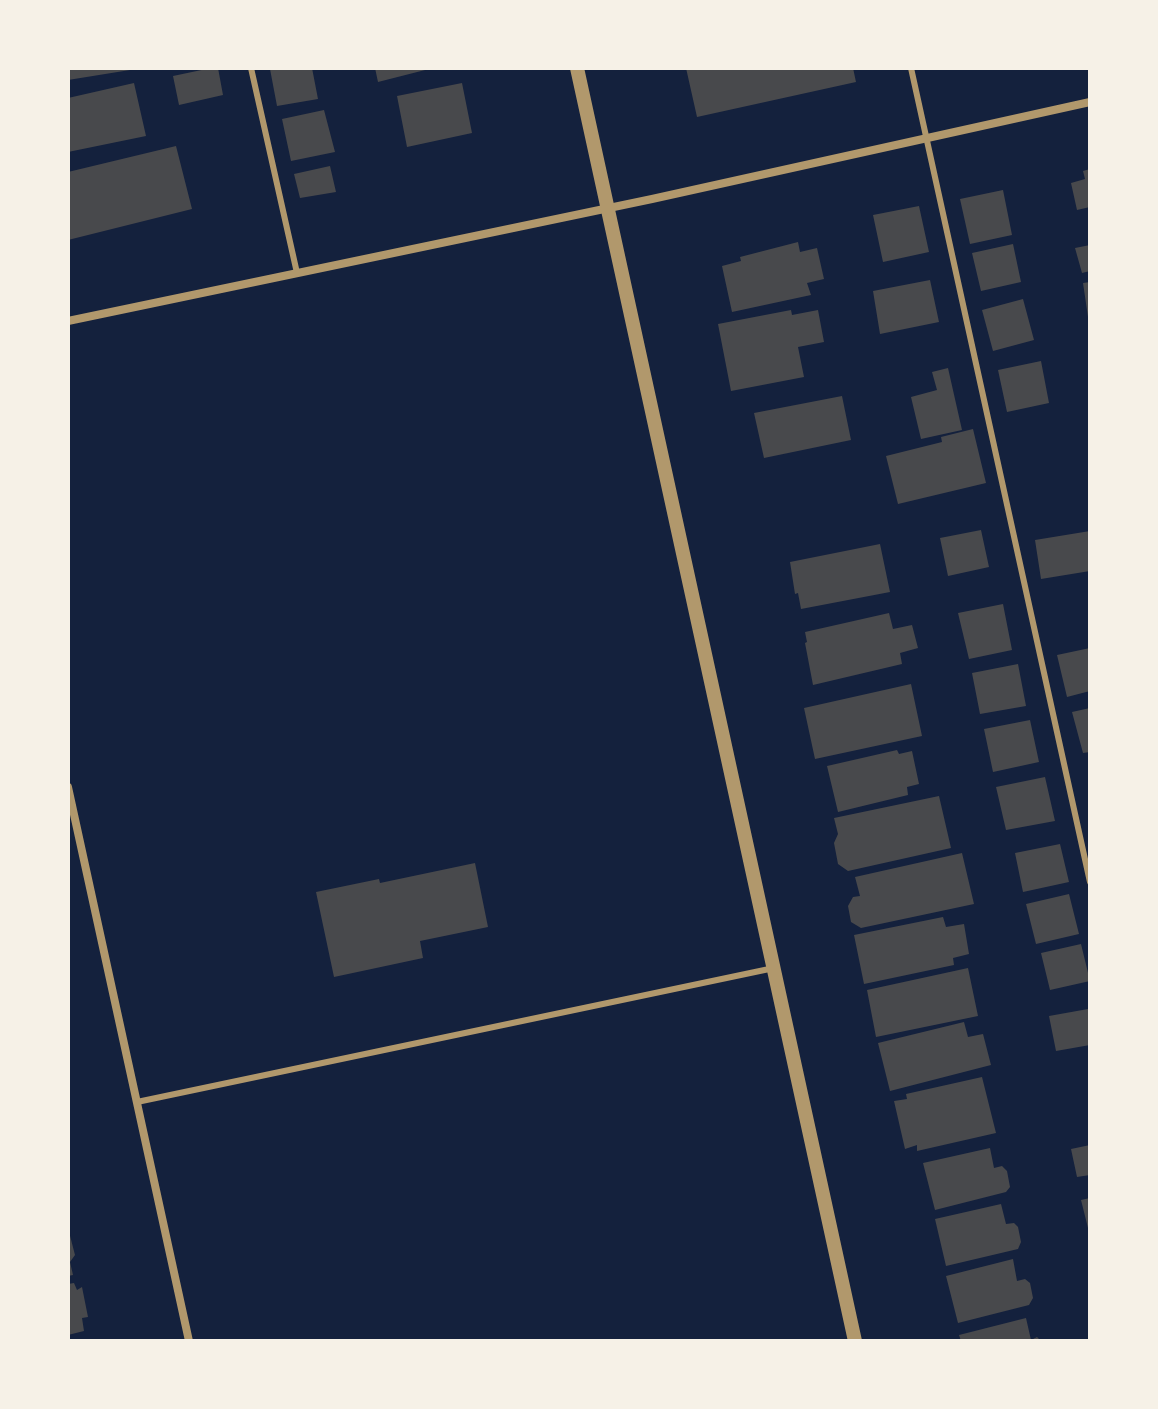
<!DOCTYPE html>
<html>
<head>
<meta charset="utf-8">
<style>
	body { margin:0 }
	#map { position:relative; width:1158px; height:1409px; overflow:hidden; background:#14213d; font-family:Lora,serif }
	canvas { display:block }
	.frame { position:absolute; inset:0; border:70px solid #f6f1e7; pointer-events:none }
</style>
</head>
<body>
<div id="map">
<canvas width="1158" height="1409"></canvas>
<div class="frame"></div>
</div>
<script>
const g = document.querySelector('canvas').getContext('2d');
g.lineJoin = 'round';
function paint(path, color) { g.fillStyle = color; g.fill(path, 'evenodd'); }
function strokePath(path, color, width, dash) { g.strokeStyle = color; g.lineWidth = width; g.lineCap = dash ? 'butt' : 'round'; g.setLineDash(dash || []); g.stroke(path); }
paint(new Path2D(`
	M68,68H130V70L68,80Z
	M211,68H218L223,95L179,105L173,76Z
	M312,68L318,99L277,106L270,69Z
	M375,68H429V69L378,82Z
	M686,68H853L856,82L697,117Z
	M134,83L146,136L68,152V98Z
	M462,83L472,133L407,147L397,96Z
	M324,110L335,152L291,161L282,119Z
	M176,146L192,209L68,240V172Z
	M330,166L336,192L300,198L294,174Z
	M1090,169V207L1077,210L1071,183L1085,179L1083,171Z
	M1003,190L1012,235L970,244L960,199Z
	M919,206L929,252L883,262L873,215Z
	M798,242L800,252L817,248L824,279L807,283L811,295L732,312L722,266L741,261L740,257Z
	M1013,244L1021,282L981,291L972,253Z
	M1090,245V271L1082,273L1075,248Z
	M930,280L939,322L880,334L873,291Z
	M1090,282V317H1088L1083,283Z
	M1023,299L1034,340L993,351L982,310Z
	M791,310L792,315L818,310L824,342L798,347L804,377L731,391L718,324Z
	M1041,361L1049,403L1007,412L998,370Z
	M948,368L962,430L921,439L911,397L937,390L932,372Z
	M842,396L851,440L764,458L754,413Z
	M973,429L986,483L898,504L886,456L942,442L941,437Z
	M981,530L989,567L948,576L940,538Z
	M1090,531V571L1041,579L1035,540Z
	M880,544L890,592L801,609L798,593L795,594L790,562Z
	M1003,604L1012,650L969,659L958,613Z
	M889,613L893,629L912,625L918,648L900,653L902,664L813,685L805,643L807,642L805,632Z
	M1090,648V691L1067,697L1057,655Z
	M1018,664L1026,706L980,714L972,673Z
	M911,684L922,736L815,759L804,708Z
	M1090,708V752L1083,753L1072,712Z
	M1030,720L1039,762L993,772L984,729Z
	M897,750L899,754L912,751L919,784L907,787L908,795L838,812L827,766Z
	M1045,777L1055,821L1006,830L996,787Z
	M939,796L951,848L848,871L838,864L834,843L838,834L834,818Z
	M1060,844L1069,882L1023,892L1015,853Z
	M962,853L974,904L861,928L851,922L848,906L853,897L860,896L855,877Z
	M475,863L488,927L420,941L423,958L334,977L316,892L379,879L380,883Z
	M1069,894L1079,934L1036,944L1026,904Z
	M943,917L946,927L964,924L969,954L953,958L954,965L864,984L854,935Z
	M1081,944L1090,981L1050,990L1041,953Z
	M968,968L978,1016L876,1037L867,990Z
	M1088,1009L1090,1045L1056,1051L1049,1016Z
	M964,1022L968,1037L983,1034L991,1065L890,1091L878,1043Z
	M982,1077L996,1133L917,1151V1145L905,1149L894,1101L907,1099L906,1094Z
	M1090,1145V1175L1077,1177L1071,1149Z
	M990,1148L994,1168L1002,1166L1007,1171L1010,1187L1006,1192L935,1210L923,1163Z
	M1090,1198V1232H1089L1081,1200Z
	M1001,1204L1006,1224L1014,1223L1018,1227L1021,1242L1018,1249L946,1266L935,1219Z
	M68,1228L75,1255L70,1262L73,1275L68,1276Z
	M1013,1259L1017,1281L1025,1279L1030,1283L1033,1298L1029,1305L958,1323L946,1276Z
	M74,1283L77,1290L82,1287L88,1317L82,1318L84,1331L68,1335V1284Z
	M1026,1318L1031,1340L1037,1337L1041,1341H961L959,1335Z`), '#48494c');
strokePath(new Path2D(`
	M251,68L297,273
	M911,68L1090,882
	M137,1102L774,968`), '#b1986c', 6);
strokePath(new Path2D(`
	M68,321L652,199L1090,102
	M68,787L189,1341`), '#b1986c', 8);
strokePath(new Path2D(`
	M577,68L855,1341`), '#b1986c', 14);
</script>
</body>
</html>
